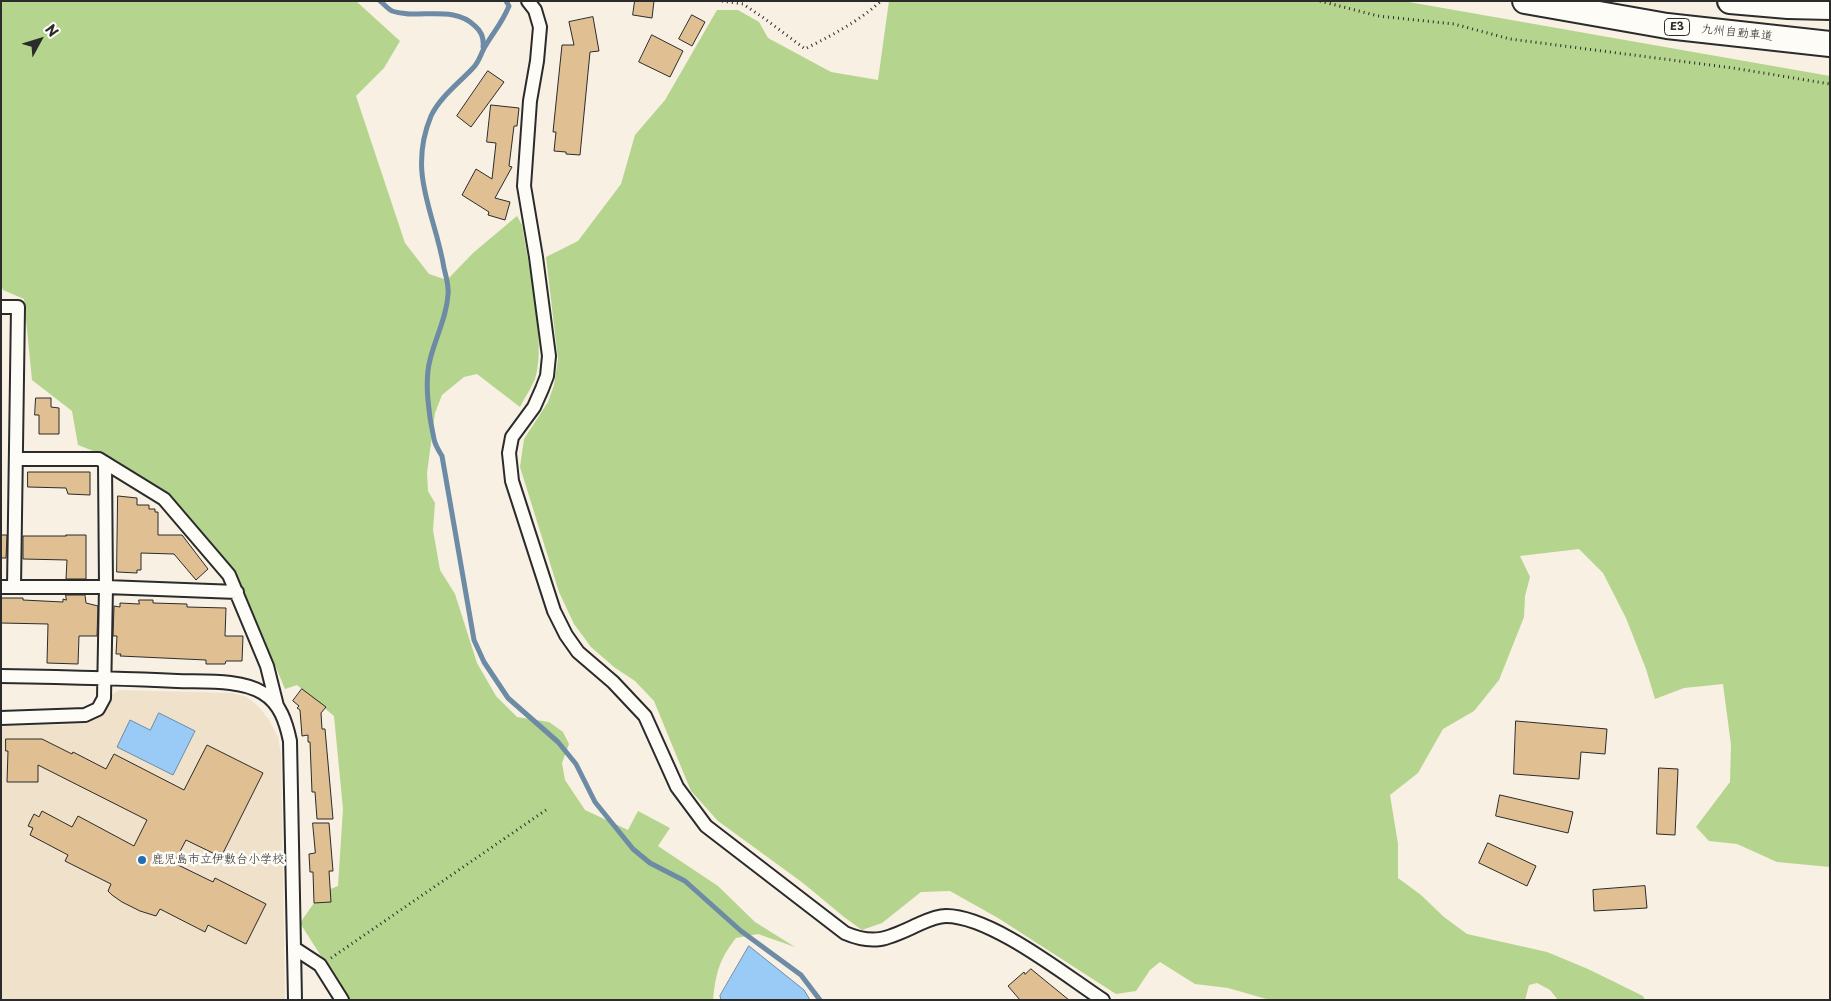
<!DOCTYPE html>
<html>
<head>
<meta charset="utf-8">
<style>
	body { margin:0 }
	#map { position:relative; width:1831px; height:1001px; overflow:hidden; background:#f7f0e3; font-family:"Playpen Sans",sans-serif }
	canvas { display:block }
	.frame { position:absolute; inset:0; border:2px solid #2b2b2b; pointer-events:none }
	.north { position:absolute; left:15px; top:15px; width:50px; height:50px; -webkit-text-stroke:4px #fdfcf7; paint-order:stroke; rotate:51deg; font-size:14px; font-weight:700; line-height:20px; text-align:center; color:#2b2b2b }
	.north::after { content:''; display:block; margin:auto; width:18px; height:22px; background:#2b2b2b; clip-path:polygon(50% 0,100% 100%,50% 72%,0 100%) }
</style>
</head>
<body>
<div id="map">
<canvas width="1831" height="1001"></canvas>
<div class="frame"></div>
<div class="north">N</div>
</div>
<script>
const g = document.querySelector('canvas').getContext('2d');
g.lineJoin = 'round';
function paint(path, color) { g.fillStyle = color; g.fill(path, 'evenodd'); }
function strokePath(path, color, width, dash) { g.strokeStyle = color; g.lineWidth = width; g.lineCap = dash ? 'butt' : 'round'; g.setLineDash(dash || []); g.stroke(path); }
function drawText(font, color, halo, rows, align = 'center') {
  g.font = font + ' "Playpen Sans","Klee One",sans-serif'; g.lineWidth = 5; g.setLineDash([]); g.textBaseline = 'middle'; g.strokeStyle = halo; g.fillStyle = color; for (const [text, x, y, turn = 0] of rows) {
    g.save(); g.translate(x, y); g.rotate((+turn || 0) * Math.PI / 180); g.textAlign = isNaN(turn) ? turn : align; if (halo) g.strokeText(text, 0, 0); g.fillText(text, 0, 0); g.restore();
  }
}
paint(new Path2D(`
	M119,690L232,693L247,697L259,707L269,720L278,737L281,754L285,1000H2L1,728L4,726L84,724L97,717L108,706L111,695Z`), '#f0e1cb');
paint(new Path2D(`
	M1,1H356L400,41L384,68L356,96L405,243L429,274L447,280L473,253L517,216L522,225C528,264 547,343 535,379C531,389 524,398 520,407L477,374L464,377L442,395L435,413L427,473L428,491L435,503L433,530L440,570L455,594L477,663L496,696L517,717L549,722L563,732L569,744L562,763L565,780L585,810L628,830L638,811L670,828L658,846L718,886L755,922L795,947L758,934L736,938C719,960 716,972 713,1000H349L300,923L321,893L338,886L343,809L334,716L297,685L285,689L254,615L216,555L167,495L116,460L78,445L72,411L32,380L24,299L3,290L1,283Z
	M889,1H1403L1830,76V867L1777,862L1737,844L1709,841L1696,827L1730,782L1731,745L1723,684L1684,688L1655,699L1646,669L1626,618L1603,573L1579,549L1520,556L1530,577L1525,596L1524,617L1499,680L1474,711L1443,729L1418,773L1390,795L1398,844V878L1421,895L1444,917L1467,934L1547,952L1588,969L1643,996L1645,1000H1558L1550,990L1537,983L1529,985L1525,1000H1270L1228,988L1195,984L1160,962L1150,970L1136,991L1116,994L998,918L950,891L921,892L882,923L862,930L844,917L803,883L718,821L691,791L654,701L635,681L614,667L591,647L574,624L559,592L520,467L524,439L548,402L554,385L558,359L546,257L578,241L621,184L635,135L665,100L717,10H738L759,22L768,38L831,72L878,80Z`), '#b5d48d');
const water = new Path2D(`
	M159,713L195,731L173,775L117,747L130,720L150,730Z
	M749,946L804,990L810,1000H721L720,996Z`);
paint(water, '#99cbf6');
strokePath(water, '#6d8ba5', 1);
strokePath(new Path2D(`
	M380,1C384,4 388,9 392,11C417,20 453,4 475,26C481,31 484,39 483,47
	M506,1L509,6C502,23 495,30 486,45C481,52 480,61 473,68C459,83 440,97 431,116C407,174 435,213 444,268C446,276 449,286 448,294C447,317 435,338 430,360C424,382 429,417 434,439C435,445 439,451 442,456L474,640L484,662L508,698L558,742L576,764L595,802L633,849L650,863L685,881L741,931L801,975L820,1000`), '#6d8ba5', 5);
const building = new Path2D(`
	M635,1H654L652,18L633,15Z
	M692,15L705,22L692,46L679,39Z
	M593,17L599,51L590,52L580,155L566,154V152L554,151L556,132H553L562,45H574L569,22Z
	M652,35L683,51L670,77L639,62Z
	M488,71L504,82L471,127L457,116Z
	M491,105L519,108L517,126H514L509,166L512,167L495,198L510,202L505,220L488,215L489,212L462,195L476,169L492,179L496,143L487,142Z
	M36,398H51V407L59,408V434H39V415H35Z
	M28,472H90V495L68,494L66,488L28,487Z
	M118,496L137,498V505H149V509H155V512H158V535H182L208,569L196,580L174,554L141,553V570H137V573L117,572Z
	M1,535H7L6,558H1Z
	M66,535H86V579H66L67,560L23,559V536H66Z
	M66,595H85L86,603L98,606L97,636H79L78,664L47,663L48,624L1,623V598H23V600L63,602V599L66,600Z
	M139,600H153V603L187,604V607L226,608L225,636H243L242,661H226L225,664H206V660L120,656L121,654H116L117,636H113L114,606L120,607V603L139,604Z
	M302,689L326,707L321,713L322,729H325L333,819H317L315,792H312L310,742H308V735L302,736L300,710L297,708L299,706L293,701Z
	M1516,721L1607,729L1605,754L1581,752L1579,779L1514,774Z
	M6,739H42L72,754L73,752L106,769L114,754L184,790L207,745L263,773L221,857L186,840L174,863L213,882L215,878L266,904L246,944L208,925L205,932L160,909L156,916L140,911L122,902L112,895L108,891L111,884L65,861L68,855L30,835L33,828L28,826L34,814L39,817L42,811L72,827L78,816L134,846L147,820L38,765V782H7L8,751H6Z
	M1659,768L1678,769L1675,835L1657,834Z
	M1500,795L1573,812L1568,833L1496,816Z
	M313,823H329L333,871H329L331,902L314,903L313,872H310L309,854L315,853Z
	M1488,843L1536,866L1527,886L1479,863Z
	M1645,886L1647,908L1594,911L1593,890Z
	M1031,969L1069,1000H1020L1008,986L1024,972L1025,974Z`);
paint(building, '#e0bf92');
strokePath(building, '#2b2b2b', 1);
const minor = new Path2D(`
	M528,1L535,10L540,27L537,61L530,101L524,186L536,257L549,356L547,376L542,389L534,407L512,437L509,453L512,481L554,611L566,635L578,652L613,682L645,716L677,787L706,826L845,933C875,946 889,938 917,925C926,921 936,916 946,916C991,916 1065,975 1103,1000
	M1,307H18L14,587
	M16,459H99L164,499L229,575L267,666L277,706
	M1,587H106L237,592
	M1,676C60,677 118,678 177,681C203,682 241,679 263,693C280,703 286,722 290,741L295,1000
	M1,718L85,715L98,709L104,698L106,587L105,463
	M294,948L320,965L342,1000`);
const motorway = new Path2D(`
	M1525,1L1667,26L1830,44
	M1730,1L1788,6L1830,7`);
strokePath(minor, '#2b2b2b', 16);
strokePath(motorway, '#2b2b2b', 28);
strokePath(new Path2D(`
	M722,1L743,4L761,16L805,49C832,35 858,22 881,1
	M1320,1L1378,16L1454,24L1510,39L1733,68L1830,84
	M331,958L546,810`), '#2b2b2b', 3, [1, 4]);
strokePath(minor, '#fdfcf7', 12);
strokePath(motorway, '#fdfcf7', 24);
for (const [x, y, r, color] of [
	[142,860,5,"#1f6fb2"]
]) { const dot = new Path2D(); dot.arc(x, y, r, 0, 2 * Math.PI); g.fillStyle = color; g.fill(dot); strokePath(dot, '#fdfcf7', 2); }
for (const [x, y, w] of [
	[1677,27,25]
]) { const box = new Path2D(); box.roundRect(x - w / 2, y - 8.5, w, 17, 4); g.fillStyle = '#fdfcf7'; g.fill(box); strokePath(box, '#2b2b2b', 1); }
drawText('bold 11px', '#2b2b2b', null, [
	["E3",1677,27]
]);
drawText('12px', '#2b2b2b', '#fdfcf7', [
	["九州自動車道",1737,33,6]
]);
drawText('12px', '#2b2b2b', '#fdfcf7', [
	["鹿児島市立伊敷台小学校",152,860]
], 'left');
</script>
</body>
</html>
